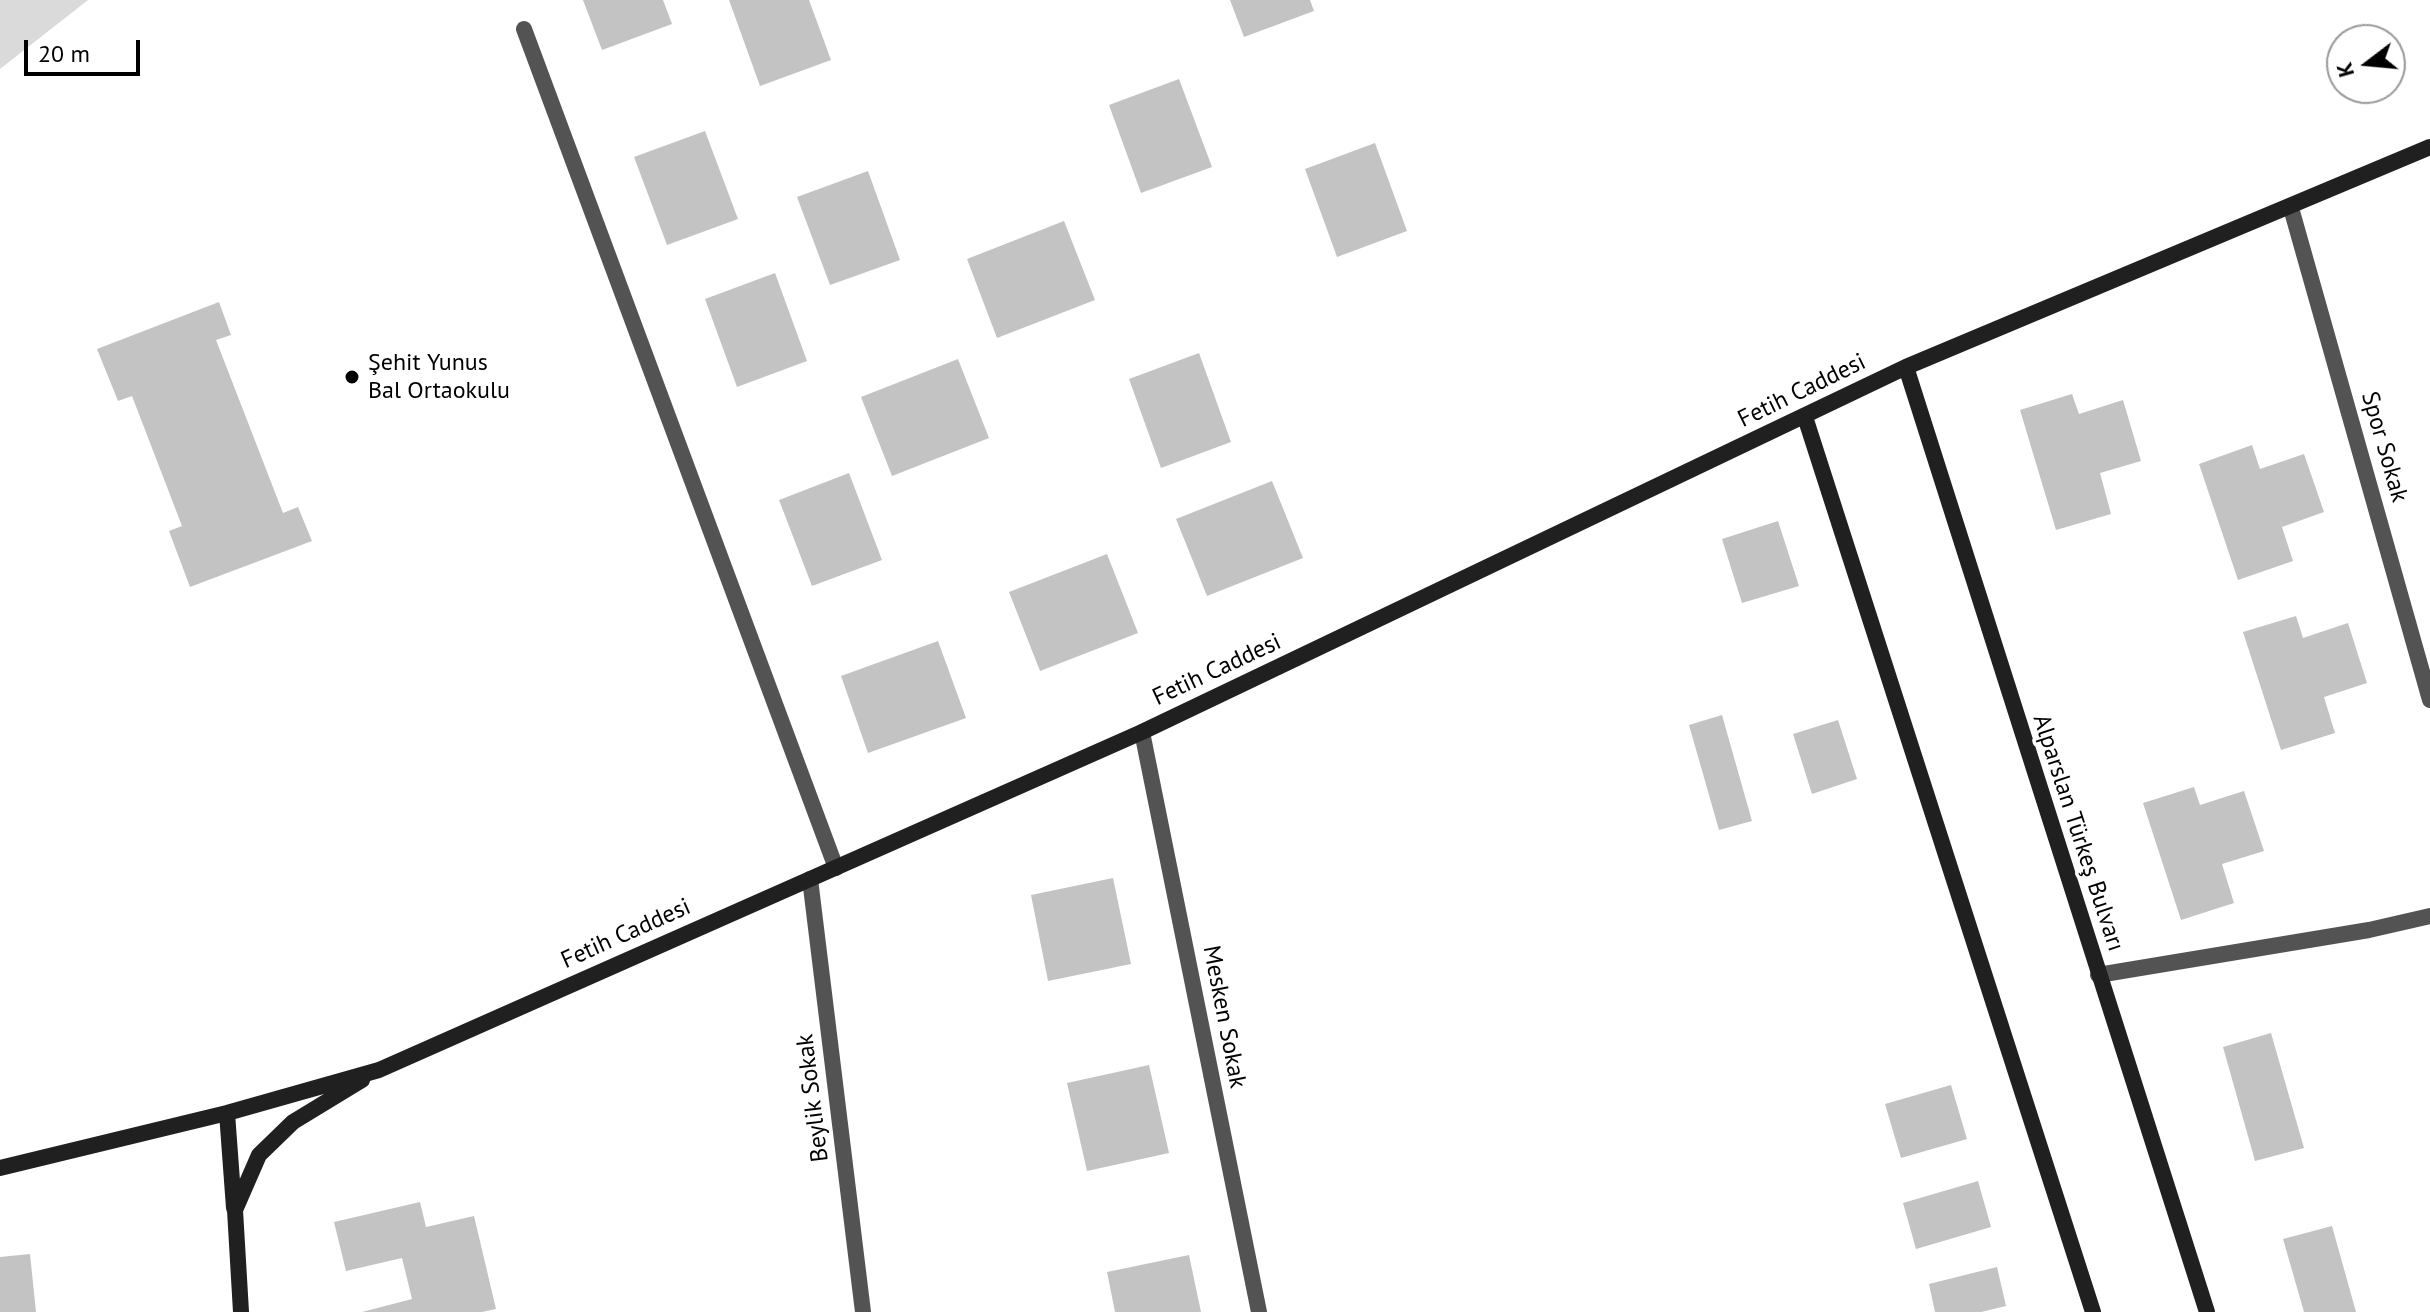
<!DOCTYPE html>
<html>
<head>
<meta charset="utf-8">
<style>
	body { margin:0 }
	#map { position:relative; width:2430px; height:1312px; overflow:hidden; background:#fff; font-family:"PT Sans",sans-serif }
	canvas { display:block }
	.north { position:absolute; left:2326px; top:24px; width:80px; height:80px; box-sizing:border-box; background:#fff; border:2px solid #999; border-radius:50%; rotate:254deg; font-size:22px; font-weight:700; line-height:32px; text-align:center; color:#000 }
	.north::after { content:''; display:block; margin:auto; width:28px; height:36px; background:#000; clip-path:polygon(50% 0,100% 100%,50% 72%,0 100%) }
	.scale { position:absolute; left:24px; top:40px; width:116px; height:36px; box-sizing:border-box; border:4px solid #000; border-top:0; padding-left:10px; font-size:24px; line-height:28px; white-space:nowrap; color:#000; -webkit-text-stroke:6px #fff; paint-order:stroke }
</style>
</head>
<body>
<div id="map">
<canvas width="2430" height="1312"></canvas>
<div class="north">K</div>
<div class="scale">20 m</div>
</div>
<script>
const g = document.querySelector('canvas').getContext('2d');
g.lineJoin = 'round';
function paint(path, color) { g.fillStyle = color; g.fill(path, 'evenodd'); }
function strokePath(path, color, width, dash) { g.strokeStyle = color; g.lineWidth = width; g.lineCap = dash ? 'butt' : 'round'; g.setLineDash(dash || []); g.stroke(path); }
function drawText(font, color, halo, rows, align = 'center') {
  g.font = font + ' "PT Sans",sans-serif'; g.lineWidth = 7; g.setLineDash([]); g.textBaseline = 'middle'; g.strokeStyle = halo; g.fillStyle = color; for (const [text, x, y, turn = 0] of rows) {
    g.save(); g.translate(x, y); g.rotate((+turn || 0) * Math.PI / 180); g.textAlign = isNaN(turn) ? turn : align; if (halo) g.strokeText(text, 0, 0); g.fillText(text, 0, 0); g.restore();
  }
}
paint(new Path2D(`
	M0,0H88L0,69Z`), '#dadada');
paint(new Path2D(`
	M583,0H663L672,24L602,50Z
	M729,0H809L831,60L760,86Z
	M1230,0H1310L1314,11L1244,37Z
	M1179,79L1212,167L1141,193L1109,105Z
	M705,131L738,219L667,245L634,157Z
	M1375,143L1407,231L1337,257L1305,169Z
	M868,171L900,260L830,285L797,197Z
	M1064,221L1095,300L997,338L967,259Z
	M775,273L807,361L737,387L705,299Z
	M219,302L231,335L216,340L283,513L298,507L312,541L190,587L169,531L182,526L132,396L118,401L97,349Z
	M1199,353L1231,442L1161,468L1129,379Z
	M958,359L989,438L892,476L861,397Z
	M2072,394L2079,414L2123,400L2141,461L2100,473L2111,514L2056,530L2020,410Z
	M2252,445L2260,469L2304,454L2324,512L2282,527L2293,561L2238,580L2199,464Z
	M849,473L882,560L812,586L779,500Z
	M1272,481L1303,558L1207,596L1176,519Z
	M1778,521L1799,586L1742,603L1722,539Z
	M1107,554L1138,633L1040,671L1009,592Z
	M2296,616L2303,638L2348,623L2367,683L2324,697L2335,733L2281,750L2243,632Z
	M938,641L966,718L868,753L841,676Z
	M1722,715L1752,821L1719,830L1689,725Z
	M1838,720L1857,779L1812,794L1793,734Z
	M2194,787L2200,805L2244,791L2264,851L2222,864L2234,903L2181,920L2143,803Z
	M1113,878L1131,964L1048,981L1031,895Z
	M2271,1033L2304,1148L2255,1161L2223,1047Z
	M1149,1065L1169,1153L1087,1171L1067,1083Z
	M1951,1085L1967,1139L1901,1158L1885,1104Z
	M1978,1181L1991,1227L1916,1249L1903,1203Z
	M420,1202L426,1227L474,1216L496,1309L482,1312H362L412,1299L402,1258L346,1271L334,1222Z
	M2332,1226L2356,1312H2304L2283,1239Z
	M30,1254L36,1312H0V1257Z
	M1189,1255L1201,1312H1115L1107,1272Z
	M1997,1267L2006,1306L1981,1312H1935L1929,1284Z`), '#c3c3c3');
strokePath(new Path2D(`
	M524,29L836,868
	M2291,208L2430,700
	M1142,732L1259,1312
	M810,879L863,1312
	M2098,975L2369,930L2430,916`), '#535353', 16);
strokePath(new Path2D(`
	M1906,367L2207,1312
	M1805,417L2093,1312
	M227,1113L234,1208
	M0,1168L227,1113L379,1070L1142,732L1906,367L2430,147
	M241,1312L235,1210L259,1155L293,1122L362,1080`), '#202020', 16);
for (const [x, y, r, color] of [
	[352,377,8,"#000"]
]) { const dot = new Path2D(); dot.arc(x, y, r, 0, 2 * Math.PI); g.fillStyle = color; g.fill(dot); strokePath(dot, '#fff', 3); }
drawText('24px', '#000', '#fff', [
	["Şehit Yunus",368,363],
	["Bal Ortaokulu",368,391]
], 'left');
drawText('24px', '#000', '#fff', [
	["Fetih Caddesi",1802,391,-26],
	["Spor Sokak",2384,447,74],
	["Fetih Caddesi",1217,670,-25],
	["Alparslan Türkeş Bulvarı",2078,833,72],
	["Fetih Caddesi",626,934,-24],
	["Mesken Sokak",1224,1017,79],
	["Beylik Sokak",813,1098,-97]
]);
</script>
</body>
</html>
